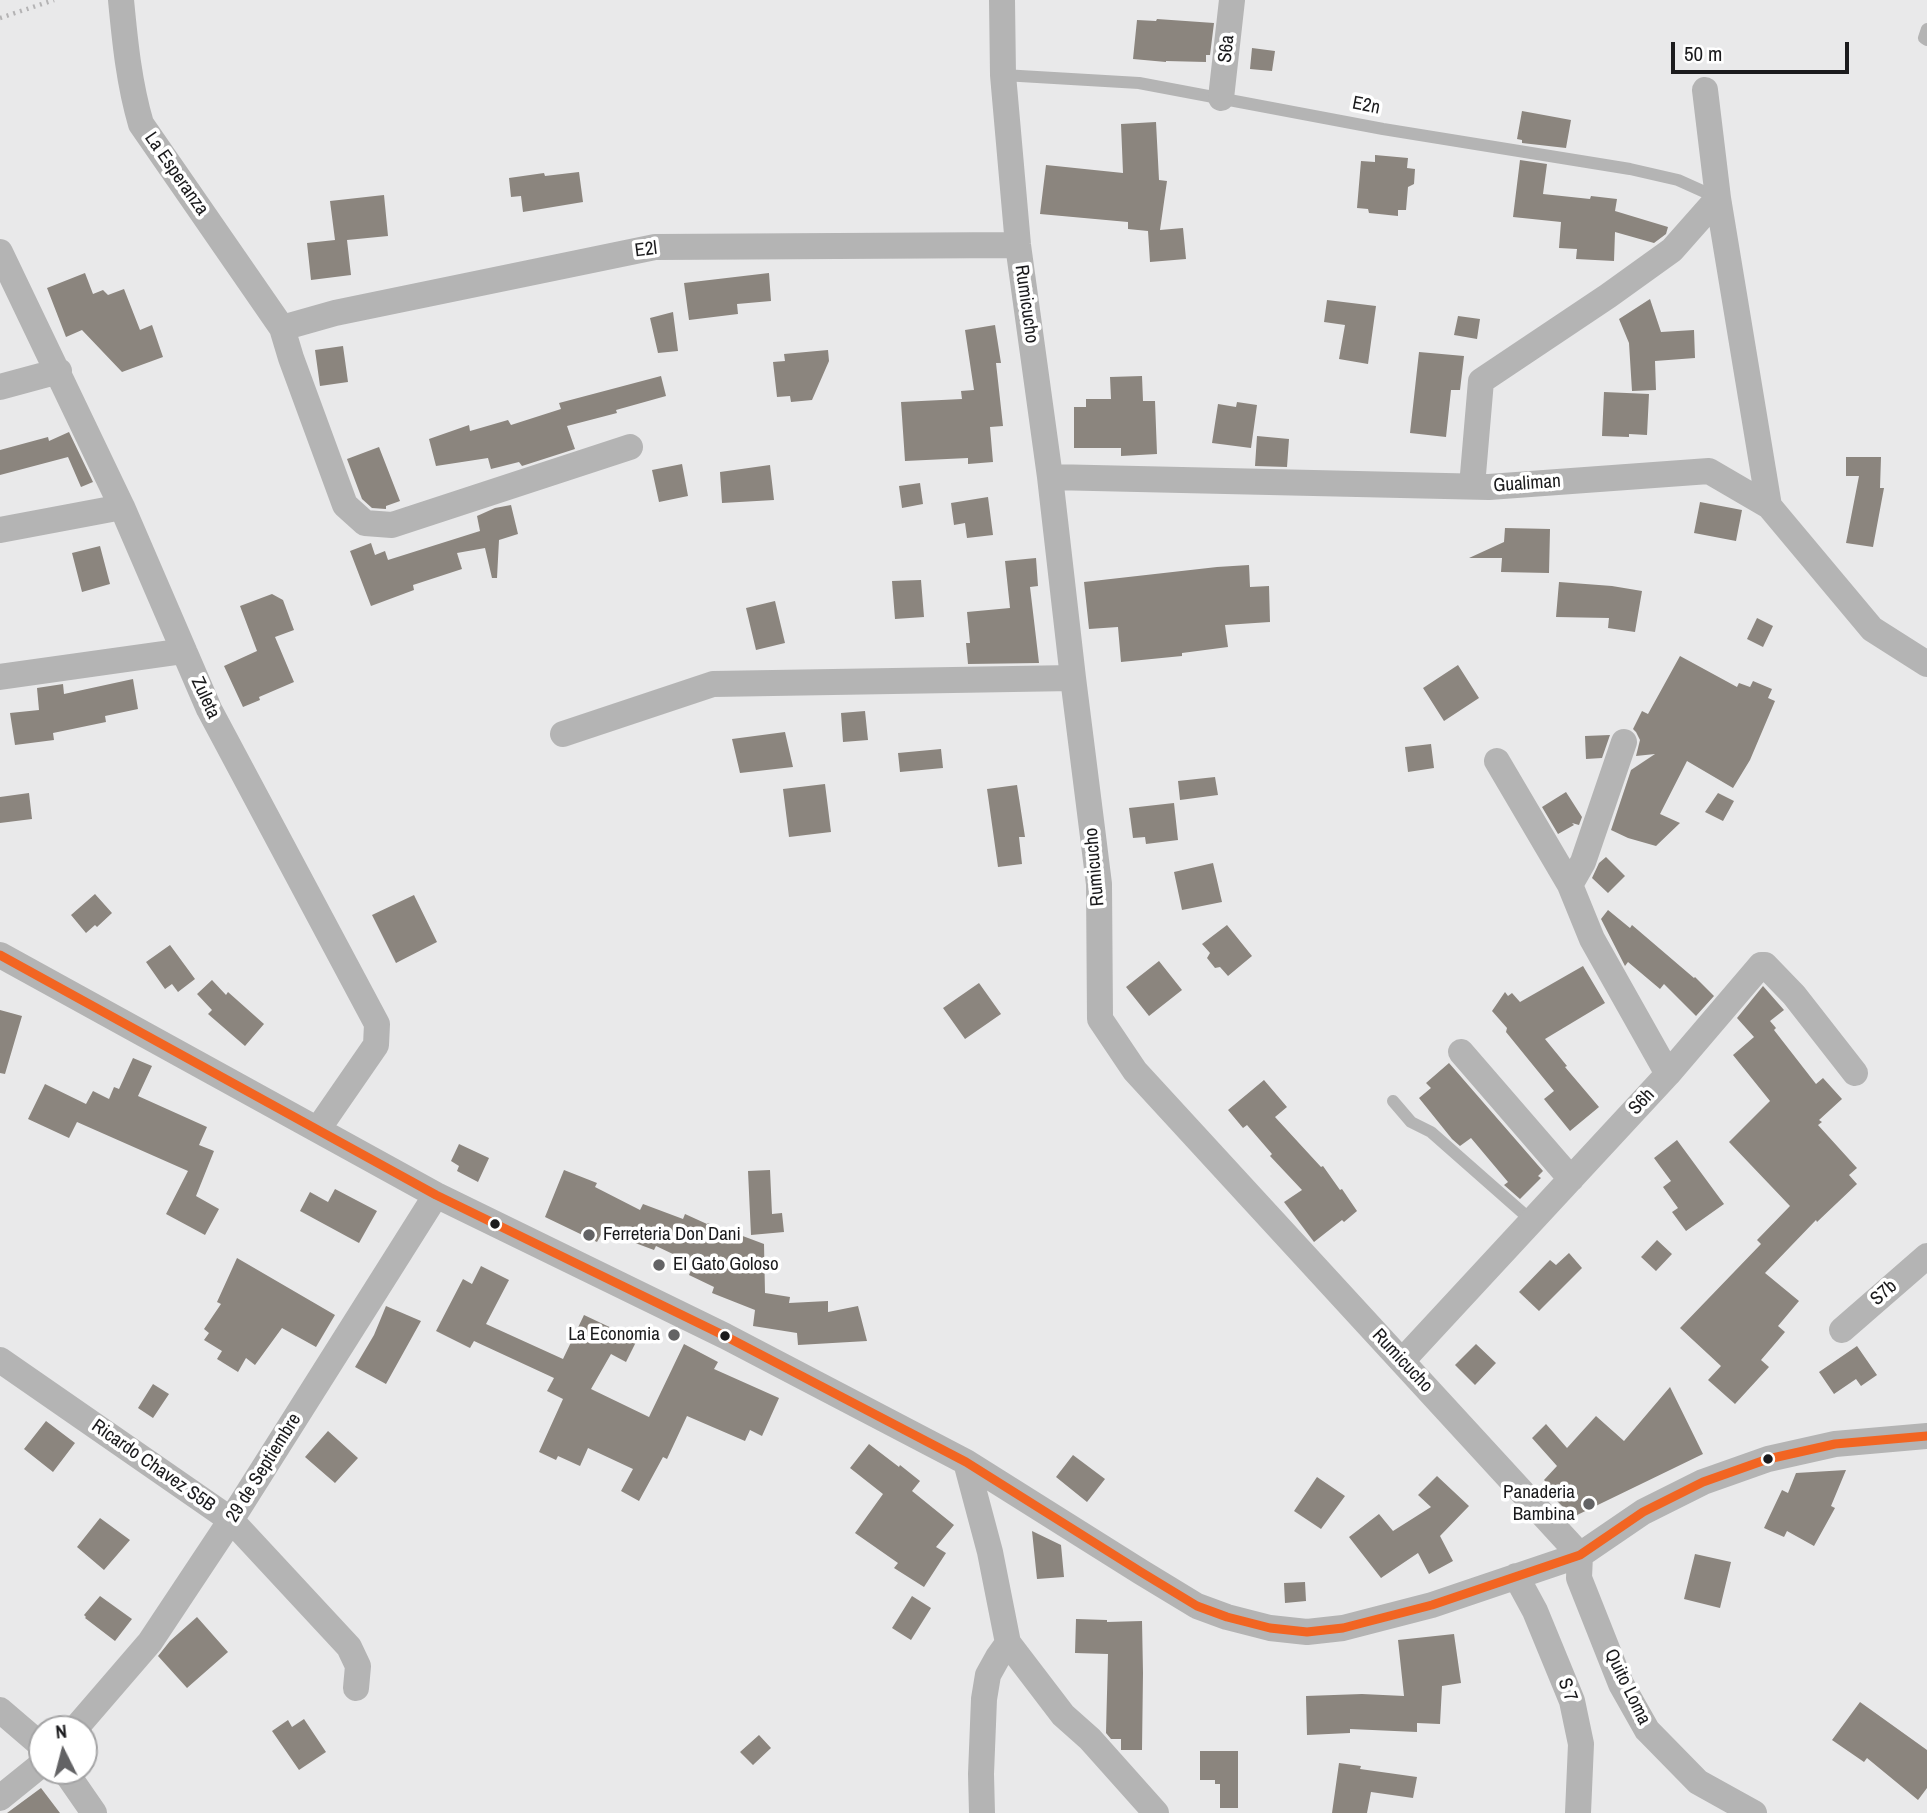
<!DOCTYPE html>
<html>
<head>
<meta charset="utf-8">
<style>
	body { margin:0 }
	#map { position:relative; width:1927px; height:1813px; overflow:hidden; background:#e9e9ea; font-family:"Archivo Narrow",sans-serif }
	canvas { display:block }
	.north { position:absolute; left:28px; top:1715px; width:70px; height:70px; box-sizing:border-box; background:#fff; border:2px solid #a4a4a5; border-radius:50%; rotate:354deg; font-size:19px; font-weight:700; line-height:28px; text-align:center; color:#1b1b1d }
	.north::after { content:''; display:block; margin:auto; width:24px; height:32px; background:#636365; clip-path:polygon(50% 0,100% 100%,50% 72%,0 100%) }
	.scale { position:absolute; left:1671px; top:42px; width:178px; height:32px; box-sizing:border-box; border:4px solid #1b1b1d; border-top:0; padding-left:9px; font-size:21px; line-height:24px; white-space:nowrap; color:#1b1b1d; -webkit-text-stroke:5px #fff; paint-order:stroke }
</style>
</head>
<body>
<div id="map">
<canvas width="1927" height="1813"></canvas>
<div class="north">N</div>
<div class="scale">50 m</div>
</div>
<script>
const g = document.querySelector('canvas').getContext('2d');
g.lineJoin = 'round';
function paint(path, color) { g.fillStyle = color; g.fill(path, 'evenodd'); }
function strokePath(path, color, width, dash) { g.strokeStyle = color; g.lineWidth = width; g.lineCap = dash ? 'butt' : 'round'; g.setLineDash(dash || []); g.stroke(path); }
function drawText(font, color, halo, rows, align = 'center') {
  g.font = font + ' "Archivo Narrow",sans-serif'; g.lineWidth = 7; g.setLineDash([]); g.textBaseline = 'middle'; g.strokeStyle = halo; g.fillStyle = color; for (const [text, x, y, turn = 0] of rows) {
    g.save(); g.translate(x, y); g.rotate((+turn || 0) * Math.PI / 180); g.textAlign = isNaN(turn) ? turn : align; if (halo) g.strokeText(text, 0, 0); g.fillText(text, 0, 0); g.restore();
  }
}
paint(new Path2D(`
	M1157,19L1214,23L1210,55H1206V62L1166,61V62L1133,59L1137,20L1156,21Z
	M1252,48L1275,51L1272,71L1250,69Z
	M1522,111L1571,120L1566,148L1522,143V140L1517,139Z
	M1156,122L1159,180L1167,181L1160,230L1183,228L1186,259L1150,262L1148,231L1128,229V222L1040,214L1046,165L1123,173L1121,124Z
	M1375,155L1408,158L1407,168L1415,169L1414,184L1408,187L1406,210H1398V216L1369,213L1368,209L1357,208L1361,161L1375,162Z
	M1520,160L1547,164L1543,194L1590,199L1591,196L1617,199L1615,211L1668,227L1666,234L1654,243L1615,232L1614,261L1576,259L1577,249L1559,248L1561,222L1513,217Z
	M579,172L583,202L523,212L521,196L511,197L509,178L544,173L545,176Z
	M384,195L388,236L347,240L351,275L311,280L307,243L335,240L330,201Z
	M85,273L93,294L103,290L108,295L124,289L140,330L152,325L163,357L122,372L82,330L66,337L47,288Z
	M769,273L771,301L737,304L738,314L689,320L684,283Z
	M1650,299L1661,332L1694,330L1695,358L1655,361L1656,390L1632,391L1629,343L1619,319Z
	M1327,300L1376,306L1368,364L1339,359L1345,325L1324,322Z
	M673,312L678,351L658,353L650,318Z
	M1458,316L1480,319L1477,339L1454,335Z
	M995,325L1001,363H996L1003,426L990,427L993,462L968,464V458L905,461L901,402L962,399L961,391L974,390L965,330Z
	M343,346L348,382L320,386L315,350Z
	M828,350L829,361L812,400L791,402L790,396L777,397L773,362L785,361L784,354Z
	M1419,352L1464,356L1460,390H1451L1446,437L1410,433Z
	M661,376L666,396L616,410L617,413L567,426L575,449L522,466L519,462L491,469L488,458L436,466L429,439L469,425L470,431L508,420L511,425L561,409L559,403Z
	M1142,376L1143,401H1155L1157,454L1121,456V448H1074V407H1086V399H1111L1110,377Z
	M1604,392L1649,394L1647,435L1629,434V437L1602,436Z
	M1237,402L1257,405L1251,448L1212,443L1218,404L1236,407Z
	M69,432L93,482L81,487L68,457L0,475V450L48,437L49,441Z
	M1257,436L1289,439L1287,467L1255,466Z
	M379,447L400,501L386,506V509L372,508L362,499L347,459Z
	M1846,457H1881L1880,488H1884L1873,547L1846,543L1859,476H1846Z
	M682,464L688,496L659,502L652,470Z
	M770,465L774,500L722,503L720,472Z
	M920,483L923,504L902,508L899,486Z
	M988,497L993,535L967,538L965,523L954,525L951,503Z
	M1700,502L1742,510L1736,541L1694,533Z
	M511,505L518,534L499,540L497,578H492L485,548L457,553L462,569L413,585L414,590L371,606L350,551L371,543L375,555L385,551L388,560L480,531L477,516L495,508Z
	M1505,528L1550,529L1549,573L1501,572L1502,558H1469L1504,542Z
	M100,546L110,584L82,592L72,553Z
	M1036,558L1038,586L1030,587L1039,663L968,664L966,643H970L967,612L1010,608L1005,561Z
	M1249,565L1250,587L1269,586L1270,622L1225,625L1228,647L1182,653V656L1121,662L1118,627L1089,629L1084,582L1217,567Z
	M921,580L924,617L895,619L892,581Z
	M1559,582L1612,586L1642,591L1635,632L1608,628L1609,618L1556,617Z
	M272,594L283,600L294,630L275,637L294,682L259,697L260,700L243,707L224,666L257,651L240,606Z
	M775,601L785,643L756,650L746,608Z
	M1757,618L1773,626L1763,647L1747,639Z
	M1680,656L1737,687L1739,683L1750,687L1753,681L1772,689L1768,698L1775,701L1750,760L1733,788L1687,761L1660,814L1680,823L1656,846L1628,838L1611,830L1631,770L1655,754L1636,756L1640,740L1636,732L1633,729L1642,711L1648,714Z
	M1458,665L1479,698L1444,721L1423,688Z
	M133,679L138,709L105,716L106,722L53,733L54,740L15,745L10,713L39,710L37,688L63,684L64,694Z
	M865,711L868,740L843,742L841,713Z
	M785,732L793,767L740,773L732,739Z
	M1610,735L1602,758L1586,759L1585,736Z
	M1431,744L1434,768L1408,772L1405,747Z
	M941,749L943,768L900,772L898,753Z
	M1215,777L1218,795L1180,800L1178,781Z
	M825,784L831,832L789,837L783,789Z
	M1017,785L1025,837H1019L1022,864L998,867L987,789Z
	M1566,792L1582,817L1579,825L1572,823L1574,825L1558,834L1542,807Z
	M29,793L32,819L0,823V797Z
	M1718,793L1734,801L1723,821L1705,812Z
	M1174,803L1178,840L1146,844L1145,837L1133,838L1129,808Z
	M1606,857L1625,876L1608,893L1592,878L1599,863Z
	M1213,863L1222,902L1182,910L1174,872Z
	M95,894L112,913L97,927L95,925L86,933L71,915Z
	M414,895L437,942L396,963L372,915Z
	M1608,910L1630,928L1632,925L1694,978L1695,977L1714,996L1696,1016L1664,984L1660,989L1628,962L1625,966L1601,919Z
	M1227,925L1252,956L1228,976L1220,967L1215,968L1207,958L1210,953L1202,944Z
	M170,945L195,979L178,992L172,984L165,989L146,962Z
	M1159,961L1182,990L1149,1016L1126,987Z
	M1583,966L1605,1003L1545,1039L1567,1066L1565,1067L1599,1107L1570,1131L1544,1099L1554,1091L1506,1032L1507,1028L1492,1011L1505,992L1508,996L1512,993L1520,1002Z
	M212,980L226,995L228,992L264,1024L245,1046L208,1014L212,1010L197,994Z
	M979,983L1001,1014L965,1039L943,1008Z
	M1763,986L1784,1010L1770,1021L1776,1028L1774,1030L1816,1084L1823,1078L1842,1099L1819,1120L1822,1122L1818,1125L1857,1168L1849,1175L1857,1184L1817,1222L1816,1220L1765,1273L1799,1301L1778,1326L1785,1332L1761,1360L1769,1367L1735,1404L1708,1380L1721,1366L1680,1328L1761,1244L1757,1240L1790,1206L1729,1142L1770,1101L1733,1055L1754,1037L1737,1018Z
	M0,1010L22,1016L5,1074L0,1073Z
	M133,1058L152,1066L138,1096L207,1127L199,1145L214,1151L196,1196L219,1209L205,1235L166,1214L188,1171L77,1122L69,1138L28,1119L45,1084L86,1104L93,1091L109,1099L114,1087L119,1089Z
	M1449,1063L1543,1171L1538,1176L1541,1178L1520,1199L1504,1185L1508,1182L1471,1138L1460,1146L1452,1139L1419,1098L1431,1088L1426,1083Z
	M1264,1080L1287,1107L1275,1117L1321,1167L1323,1166L1340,1190L1342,1189L1357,1211L1344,1222L1342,1220L1314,1242L1284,1202L1302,1190L1270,1156L1272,1154L1247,1125L1243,1128L1228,1110Z
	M1677,1140L1724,1204L1686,1231L1672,1212L1678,1208L1663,1187L1671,1181L1654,1158Z
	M459,1144L489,1158L478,1182L457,1171L459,1166L451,1161Z
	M564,1170L597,1183L595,1187L640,1210L643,1204L683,1219L685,1214L707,1224L708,1223L764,1244L765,1293L790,1297L789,1303L828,1301V1312L858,1306L867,1341L798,1345L797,1333L753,1326L755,1310L712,1293L714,1287L689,1275L694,1264L656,1246L654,1250L603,1231L597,1242L545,1217Z
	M770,1170L772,1214L782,1213L784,1232L751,1235L748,1171Z
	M335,1189L377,1211L359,1243L300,1211L310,1192L328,1202Z
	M1657,1240L1672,1254L1656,1271L1641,1257Z
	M1569,1253L1582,1268L1539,1311L1519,1292L1550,1260L1556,1265Z
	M237,1258L335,1315L316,1347L282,1328L255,1365L246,1358L238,1372L217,1359L222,1351L204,1340L209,1333L204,1329L221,1304L217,1302Z
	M481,1266L509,1280L486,1324L563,1359L584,1315L637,1340L626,1362L611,1354L591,1389L649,1417L684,1344L718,1362L714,1369L779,1398L762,1436L750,1430L745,1441L687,1416L667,1459L663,1457L639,1501L621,1491L633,1469L588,1448L580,1466L558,1456L556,1460L539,1452L563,1399L547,1391L554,1378L474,1341L470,1348L436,1331L463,1279L472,1284Z
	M386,1306L421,1321L386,1384L355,1367L374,1335Z
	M1476,1344L1496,1363L1475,1385L1455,1365Z
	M1857,1346L1877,1375L1861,1386L1856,1379L1834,1394L1819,1372Z
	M153,1384L169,1394L153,1418L138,1408Z
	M1670,1387L1703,1454L1573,1517L1554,1498L1558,1494L1544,1480L1557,1466L1532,1438L1546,1424L1567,1448L1596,1416L1624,1441Z
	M46,1421L75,1443L53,1472L24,1449Z
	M328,1431L358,1458L335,1483L305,1457Z
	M869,1444L899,1467L900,1465L920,1481L912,1491L954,1525L936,1547L946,1553L924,1587L894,1568L898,1563L855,1533L883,1494L850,1468Z
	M1073,1455L1105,1479L1087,1502L1056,1477Z
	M1846,1470L1831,1506L1835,1508L1814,1546L1787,1531L1784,1537L1764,1528L1782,1490L1788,1493L1796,1473Z
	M1437,1476L1469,1506L1440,1536L1453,1561L1429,1574L1418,1553L1381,1578L1349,1537L1379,1514L1393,1531L1431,1507L1418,1495Z
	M1317,1477L1345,1496L1321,1529L1294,1511Z
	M100,1518L130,1540L104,1570L77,1547Z
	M1032,1531L1061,1545L1064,1577L1037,1579Z
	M1695,1554L1731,1562L1720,1608L1684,1599Z
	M1305,1582L1306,1601L1285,1603L1284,1583Z
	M100,1596L132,1619L115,1641L85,1618L86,1617L84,1615Z
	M912,1596L931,1608L911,1640L892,1628Z
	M197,1617L228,1652L187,1688L158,1656L170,1641Z
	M1076,1619L1107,1620V1622L1142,1621L1143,1673L1142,1750H1121V1739H1111L1106,1733L1108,1654L1075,1653Z
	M1454,1634L1461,1683L1442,1686L1440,1724L1417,1723V1732L1350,1729V1733L1307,1735L1306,1696L1362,1694L1404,1696L1398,1640Z
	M1860,1702L1927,1750V1788L1918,1800L1867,1758L1864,1762L1832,1740Z
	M304,1719L326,1752L299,1770L272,1731L288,1720L292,1727Z
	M759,1735L771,1748L753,1765L740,1752Z
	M1200,1751H1238V1808H1220V1784H1215V1780H1200Z
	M1339,1763L1361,1766L1360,1769L1417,1777L1413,1798L1371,1792L1367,1813H1332Z
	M41,1788L60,1813H7Z`), '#8b857e');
strokePath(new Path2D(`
	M0,18L54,0`), '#b4b3b4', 4.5, [2, 5]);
strokePath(new Path2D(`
	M1927,29L1924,38L1927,40
	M1003,75L1139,83L1383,129L1630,169L1678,180L1718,198
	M1393,1101L1411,1122L1431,1132L1532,1221`), '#b4b4b4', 12);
strokePath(new Path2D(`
	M121,0C125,42 129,83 141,124L282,328L291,358L345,505L365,523L392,525L630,447
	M1002,0L1003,75L1018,245L1050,477L1073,678L1099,884L1100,1019L1135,1071L1580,1555L1579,1578L1621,1684L1647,1730L1698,1782L1754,1813
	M1705,90L1718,198L1769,506
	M1221,98L1232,0
	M0,252L122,507L209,709L377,1024L376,1045L318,1129
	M282,328L335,313L655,247L1018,245
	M0,387L59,371
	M1050,477L1489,487L1709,471L1769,506L1872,629L1927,664
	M1472,486L1481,381L1608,296L1672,250L1718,198
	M0,530L122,507
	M0,677L184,651
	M563,734L713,684L1073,678
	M1570,885L1583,862L1624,742
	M0,955L436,1195L725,1336L966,1462L1141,1572L1197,1606L1227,1617L1270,1628L1307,1632L1343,1628L1432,1605L1580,1555L1643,1512L1703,1482L1768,1459L1835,1444L1927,1436
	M1461,1052L1571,1179
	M1668,1074L1761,965H1765L1794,995L1855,1073
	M1842,1330L1927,1256
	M0,1360L231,1520L349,1647L358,1666L356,1688
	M1402,1361L1668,1074L1592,939L1570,885L1497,761
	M966,1462L990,1552L1008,1643L998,1657L988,1675L984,1699L981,1774L982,1813
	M1516,1576L1535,1611L1572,1701L1581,1744L1578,1813
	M1008,1643L1063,1715L1090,1739L1156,1813
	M0,1710L42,1746
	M75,1729L150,1642L231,1520L436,1195
	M65,1771L94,1813
	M0,1798L42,1764`), '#b4b4b4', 26);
strokePath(new Path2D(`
	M0,955L436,1195L725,1336L966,1462L1141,1572L1197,1606L1227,1617L1270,1628L1307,1632L1343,1628L1432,1605L1580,1555L1643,1512L1703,1482L1768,1459L1835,1444L1927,1436`), '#f26522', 9);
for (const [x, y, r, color] of [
	[495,1224,6,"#1b1b1d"],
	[589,1235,7,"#636365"],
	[659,1265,7,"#636365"],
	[674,1335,7,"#636365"],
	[725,1336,6,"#1b1b1d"],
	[1768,1459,6,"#1b1b1d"],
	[1589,1504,7,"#636365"]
]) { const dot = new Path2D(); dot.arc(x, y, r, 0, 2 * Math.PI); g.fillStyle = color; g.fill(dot); strokePath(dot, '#fff', 2.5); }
drawText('19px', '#1b1b1d', '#fff', [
	["S6a",1227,49,-84],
	["E2n",1366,106,11],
	["La Esperanza",176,174,55],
	["E2l",646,250,-7],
	["Rumicucho",1026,304,82],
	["Gualiman",1527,484,-4],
	["Zuleta",205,698,65],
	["Rumicucho",1095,867,-95],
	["S6h",1642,1102,-47],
	["S7b",1884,1293,-41],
	["Rumicucho",1402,1361,47],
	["Ricardo Chavez S5B",153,1466,35],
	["29 de Septiembre",264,1468,-58],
	["Quito Loma",1627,1687,64],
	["S 7",1567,1690,70]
]);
drawText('19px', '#1b1b1d', '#fff', [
	["Ferreteria Don Dani",603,1235],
	["El Gato Goloso",673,1265],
	["La Economia",660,1335,"right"],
	["Panaderia",1575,1493,"right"],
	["Bambina",1575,1515,"right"]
], 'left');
</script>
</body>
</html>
